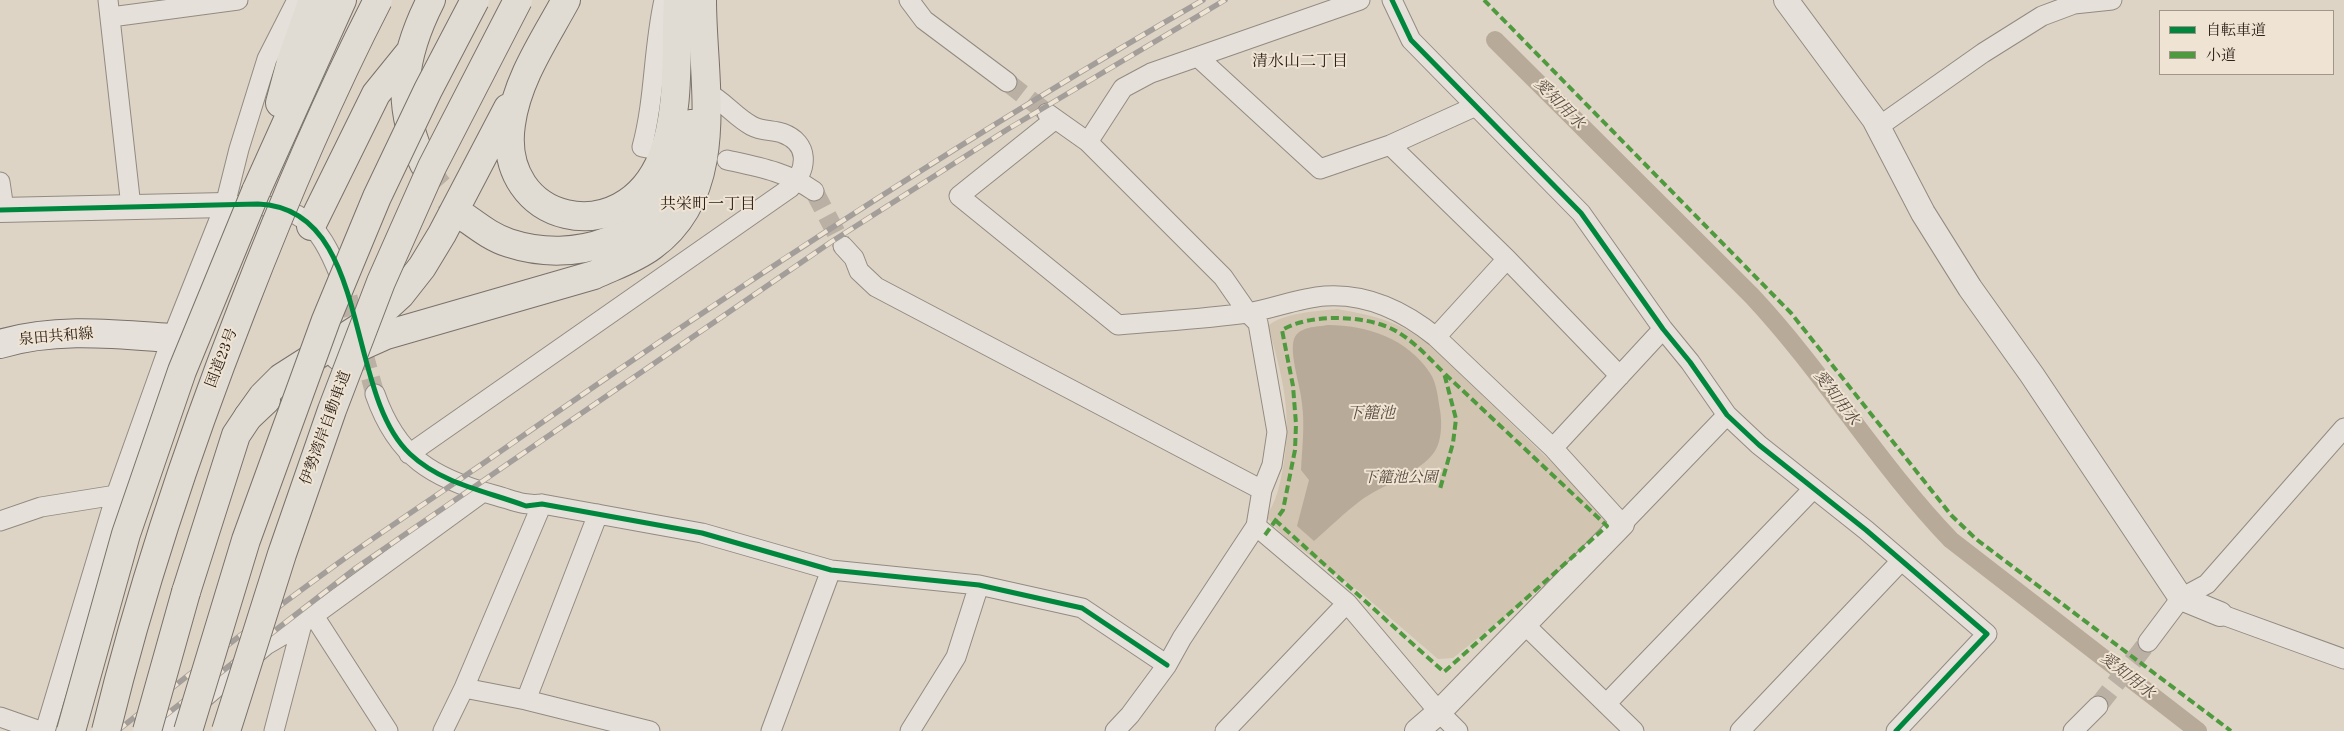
<!DOCTYPE html>
<html>
<head>
<meta charset="utf-8">
<style>
	body { margin:0 }
	#map { position:relative; width:2344px; height:731px; overflow:hidden; background:#ddd4c6; font-family:"Old Standard TT","Noto Serif JP",serif }
	canvas { display:block }
	.legend { position:absolute; left:2159px; top:10px; width:175px; height:65px; box-sizing:border-box; background:#efe4d3; border:1px solid #a19689; margin:0; padding:6px 9px; list-style:none; font-size:15px; color:#2d2019 }
	.legend li { display:flex; align-items:center; gap:10px; height:25px }
	.legend b { width:25px; border:1px solid #a19689 }
</style>
</head>
<body>
<div id="map">
<canvas width="2344" height="731"></canvas>
<ul class="legend">
<li><b style="height:6px;background:#00873e"></b>自転車道</li>
<li><b style="height:6px;background:#4f9a3e"></b>小道</li>
</ul>
</div>
<script>
const g = document.querySelector('canvas').getContext('2d');
g.lineJoin = 'round';
function paint(path, color) { g.fillStyle = color; g.fill(path, 'evenodd'); }
function strokePath(path, color, width, dash) { g.strokeStyle = color; g.lineWidth = width; g.lineCap = dash ? 'butt' : 'round'; g.setLineDash(dash || []); g.stroke(path); }
function drawText(font, color, halo, rows, align = 'center') {
  g.font = font + ' "Old Standard TT","Noto Serif JP",serif'; g.lineWidth = 4; g.setLineDash([]); g.textBaseline = 'middle'; g.strokeStyle = halo; g.fillStyle = color; for (const [text, x, y, turn = 0] of rows) {
    g.save(); g.translate(x, y); g.rotate((+turn || 0) * Math.PI / 180); g.textAlign = isNaN(turn) ? turn : align; if (halo) g.strokeText(text, 0, 0); g.fillText(text, 0, 0); g.restore();
  }
}
paint(new Path2D(`
	M1337,309C1375,316 1395,320 1428,343L1611,520L1612,531L1453,658L1438,659L1360,592L1286,538L1266,517C1278,498 1280,484 1284,462C1292,412 1282,374 1268,326C1282,313 1318,311 1337,309Z`), '#d1c4b1');
paint(new Path2D(`
	M1328,325C1367,325 1408,339 1430,373C1437,383 1438,399 1440,410C1442,422 1442,440 1435,451C1421,473 1381,485 1360,501C1344,513 1329,528 1314,541L1297,526L1309,480L1301,470C1302,448 1305,426 1302,404C1301,387 1289,355 1294,339C1299,326 1317,327 1328,325Z`), '#b8aa98');
strokePath(new Path2D(`
	M1495,40L1752,296C1824,373 1878,464 1951,540L2198,731`), '#b8aa98', 18);
strokePath(new Path2D(`
	M1007,82L1047,113
	M814,191L843,246
	M348,297L375,394
	M2098,706L2148,642`), '#bab0a3', 19, [19, 9]);
strokePath(new Path2D(`
	M424,164L436,184L466,218`), '#bab0a3', 28, [28, 14]);
const minor = new Path2D(`
	M108,0L131,207
	M909,0L924,20L1007,82
	M1392,0L1411,40L1581,213L1663,329L1690,362L1727,415L1759,445L1866,530L1987,634L1896,731
	M111,17L238,0
	M1199,58L1320,169L1390,145L1476,106
	M1047,113L1088,142L1223,277L1248,313L1258,323L1277,432L1272,465L1262,490L1256,526L1182,638L1167,665L1130,715L1115,731
	M1054,120L959,196L1118,325C1161,321 1204,319 1247,313C1273,309 1298,298 1325,296C1367,293 1404,311 1436,337L1553,448L1622,524L1727,415
	M1878,127L1983,53L2042,16L2074,4L2112,0
	M1088,142L1123,88L1151,73L1360,0
	M1390,145L1507,259L1620,376
	M652,149L642,147C655,99 653,49 664,0
	M727,160C759,167 787,172 814,191
	M0,182L4,209
	M241,205C307,203 322,230 344,286
	M843,246L854,258L859,271L876,287L1262,490
	M1436,337L1507,259
	M375,394C397,457 432,478 494,495C513,500 522,506 542,504L702,533L831,570L979,585L1082,608L1167,665
	M1553,448L1663,329
	M409,454L790,188C808,169 810,143 782,133C772,130 761,131 752,126C735,117 724,101 706,92
	M0,521L41,507L116,495
	M1256,526L1347,603L1439,712L1458,731
	M2220,614L2344,659
	M314,616L388,731
	M1524,624L1634,731
	M2148,642L2181,598L2207,584L2344,428
	M464,688L526,700L650,731
	M526,700L598,514
	M1606,704L1813,489
	M0,717L40,731
	M45,731L116,495L172,338L225,205L239,149L267,59L297,0
	M165,731L266,645L302,624L483,492
	M274,731L302,624
	M443,731L464,688L542,504
	M771,731L831,570
	M910,731L956,657L979,585
	M1225,731L1347,603
	M1740,731L1901,561
	M2073,731L2098,706`);
const tertiary = new Path2D(`
	M1786,0L1874,119L1923,213L1970,288L2032,375L2181,598L2220,614
	M0,210L225,205
	M1417,731L1439,712L1622,524`);
const secondary = new Path2D(`
	M0,344C55,327 115,334 172,338`);
const trunk = new Path2D(`
	M280,103L291,62L313,0
	M424,164C395,106 402,57 431,0
	M256,191L342,0
	M466,218C480,228 493,238 509,243C576,265 651,239 679,173C686,157 688,140 690,124
	M311,226L376,94L410,52
	M339,356L386,335L594,275C613,266 635,259 652,246C729,190 702,82 702,0
	M186,592L236,435L248,417L266,400`);
const motorway = new Path2D(`
	M566,0C545,39 517,79 511,124C496,223 623,254 662,158C681,109 675,52 678,0
	M248,417L263,396L281,378L375,318L400,295L422,267L442,234L508,108`);
strokePath(minor, '#928b82', 21);
strokePath(tertiary, '#928b82', 26);
strokePath(secondary, '#79726b', 30);
strokePath(trunk, '#79726b', 30);
strokePath(motorway, '#79726b', 30);
strokePath(minor, '#e5e0d9', 19);
strokePath(tertiary, '#e5e0d9', 24);
strokePath(secondary, '#e5e0d9', 28);
strokePath(trunk, '#e0dbd3', 28);
strokePath(motorway, '#e0dbd3', 28);
const rail = new Path2D(`
	M117,731C193,671 270,612 348,556C402,518 457,482 511,444C736,287 965,137 1203,0
	M145,731L356,568L831,242L1008,129L1225,0`);
strokePath(rail, '#a39e99', 5.5);
strokePath(rail, '#efe4d3', 4, [11]);
const trunkBridge = new Path2D(`
	M71,731L126,534L182,371L256,191
	M106,731C141,587 188,447 242,309C283,203 326,101 378,0
	M147,731L186,592`);
const motorwayBridge = new Path2D(`
	M188,731L246,540L326,320L377,197L428,90L475,0
	M226,731L282,554L332,410L381,282L432,167L518,0`);
strokePath(trunkBridge, '#79726b', 30, []);
strokePath(motorwayBridge, '#79726b', 30, []);
strokePath(trunkBridge, '#e0dbd3', 28);
strokePath(motorwayBridge, '#e0dbd3', 28);
strokePath(new Path2D(`
	M1484,0L1791,313L1951,515L1976,539L2231,731
	M1275,520L1444,672L1607,526L1444,373L1456,419L1453,443L1440,489
	M1265,535L1283,510L1295,450L1296,424L1293,386L1282,330C1310,313 1366,315 1394,330C1413,340 1429,358 1444,373`), '#4f9a3e', 4, [8, 4]);
strokePath(new Path2D(`
	M1392,0L1411,40L1581,213L1663,329L1690,362L1727,415L1759,445L1866,530L1987,634L1896,731
	M0,210L258,204C372,208 344,393 410,454C442,484 486,491 526,506L542,504L702,533L831,570L979,585L1082,608L1167,665`), '#00873e', 5);
drawText('15px', '#2d2019', '#efe4d3', [
	["泉田共和線",56,337,-5],
	["国道23号",222,358,-69],
	["伊勢湾岸自動車道",326,428,-70]
]);
drawText('italic 15px', '#54463b', '#efe4d3', [
	["下籠池公園",1400,478]
]);
drawText('16px', '#2d2019', '#efe4d3', [
	["清水山二丁目",1300,62],
	["共栄町一丁目",708,205]
]);
drawText('italic 16px', '#584a3f', '#efe4d3', [
	["愛知用水",1559,104,45],
	["愛知用水",1836,398,53],
	["下籠池",1371,414],
	["愛知用水",2127,676,38]
]);
</script>
</body>
</html>
